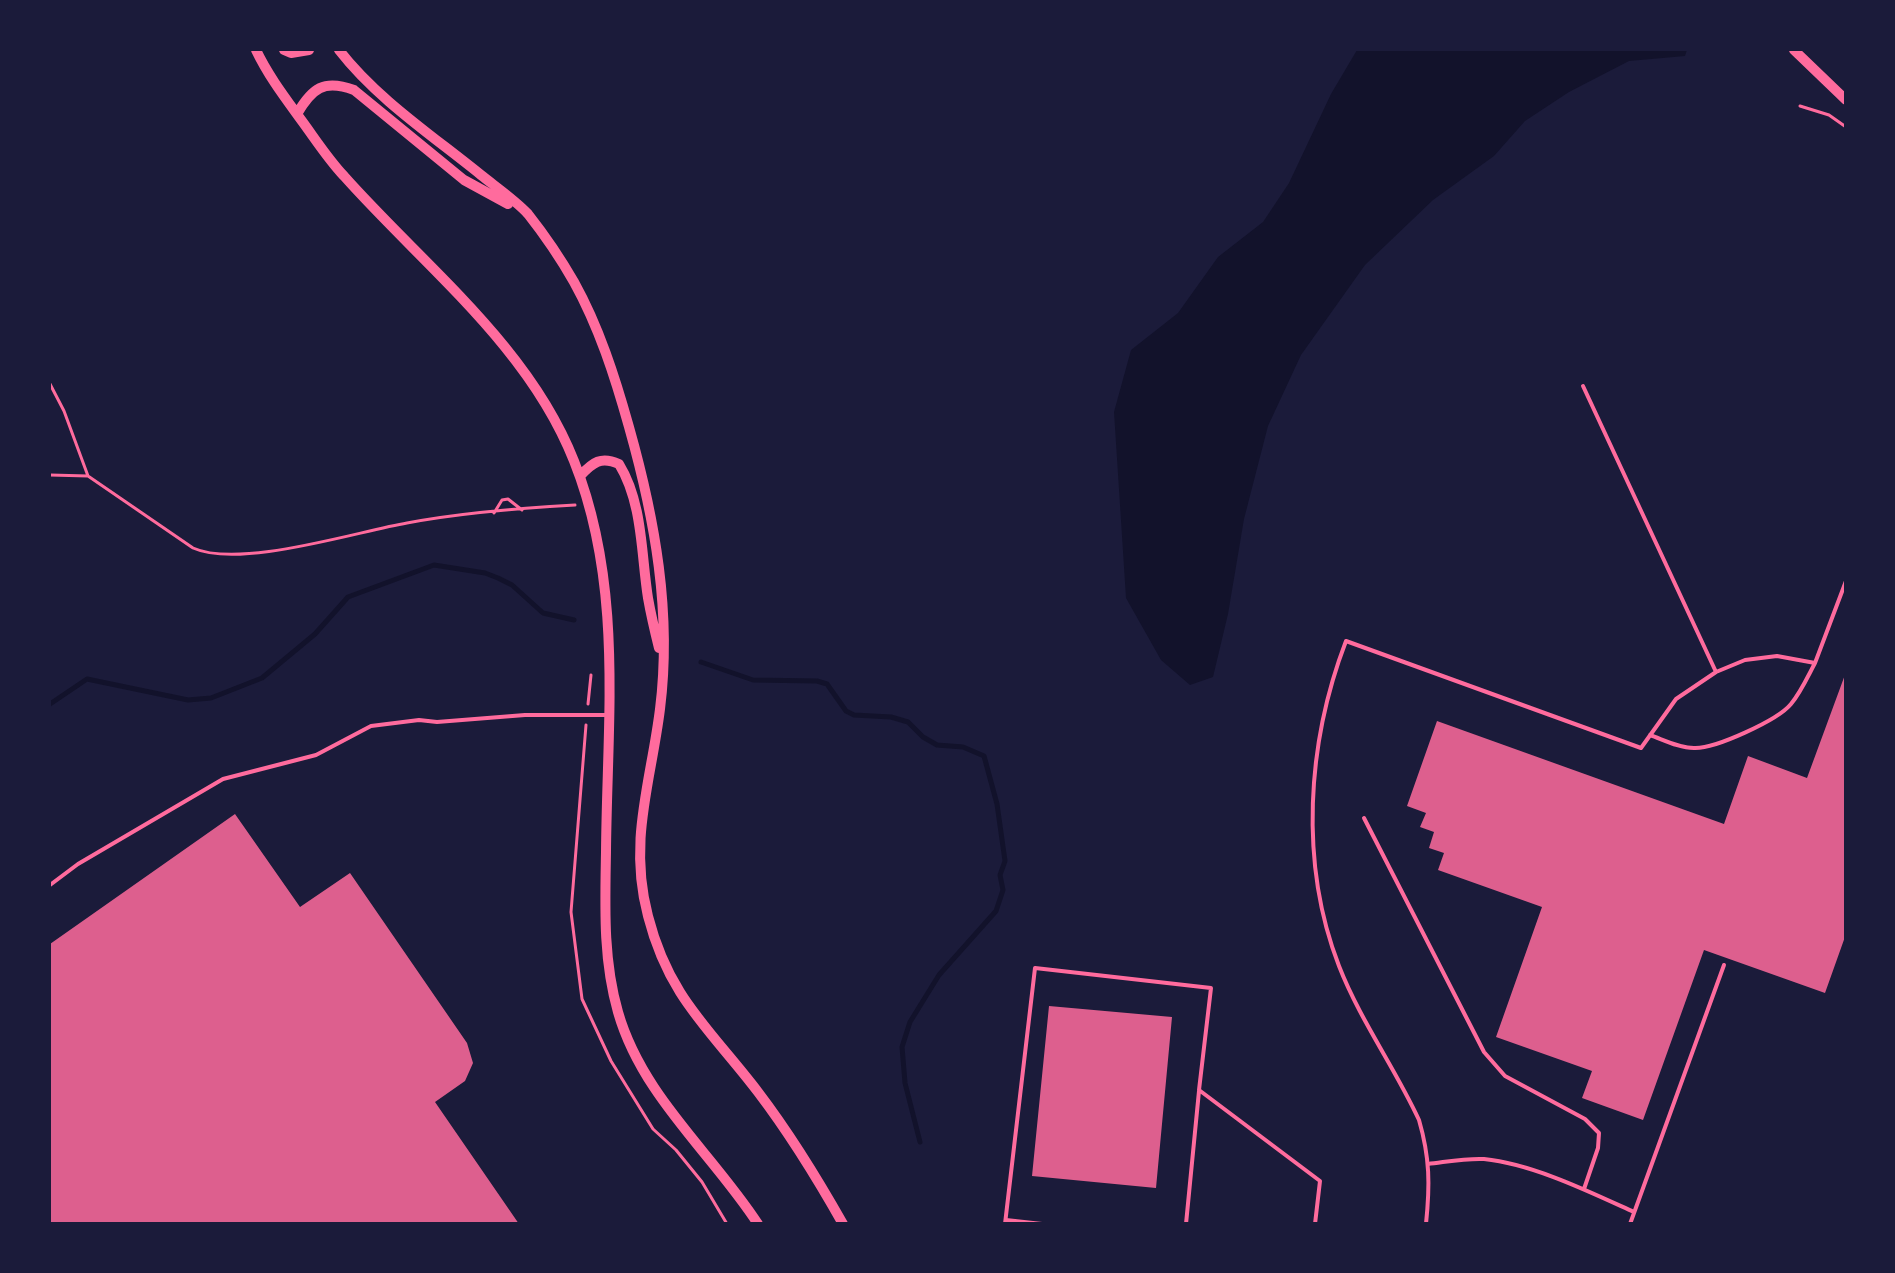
<!DOCTYPE html>
<html>
<head>
<meta charset="utf-8">
<style>
	body { margin:0 }
	#map { position:relative; width:1895px; height:1273px; overflow:hidden; background:#1b1b3a; font-family:"Varela Round",sans-serif }
	canvas { display:block }
	.frame { position:absolute; inset:0; border:51px solid #1b1b3a; pointer-events:none }
</style>
</head>
<body>
<div id="map">
<canvas width="1895" height="1273"></canvas>
<div class="frame"></div>
</div>
<script>
const g = document.querySelector('canvas').getContext('2d');
g.lineJoin = 'round';
function paint(path, color) { g.fillStyle = color; g.fill(path, 'evenodd'); }
function strokePath(path, color, width, dash) { g.strokeStyle = color; g.lineWidth = width; g.lineCap = dash ? 'butt' : 'round'; g.setLineDash(dash || []); g.stroke(path); }
paint(new Path2D(`
	M1357,50H1687L1685,56L1629,61L1569,92L1525,121L1494,156L1433,200L1365,265L1301,355L1268,426L1244,519L1228,614L1213,677L1190,685L1161,660L1126,598L1114,412L1131,350L1178,313L1218,257L1263,222L1289,183L1331,94Z`), '#12122b');
strokePath(new Path2D(`
	M701,662L753,680L817,681L827,684L846,711L854,715L891,717L908,722L923,737L937,745L963,747L984,756L997,804L1005,861L1000,875L1003,890L996,911L939,975L910,1022L902,1047L905,1083L920,1142
	M50,704L87,679L188,700L211,698L262,678L315,634L348,597L434,565L485,573L498,578L512,585L543,613L574,620`), '#12122b', 5);
paint(new Path2D(`
	M1846,672V934L1825,993L1704,950L1643,1120L1582,1098L1592,1071L1496,1037L1542,907L1438,870L1444,853L1429,848L1434,832L1420,827L1426,813L1407,806L1437,721L1724,824L1748,756L1807,778Z
	M235,814L300,907L350,873L467,1043L473,1063L465,1081L435,1102L519,1224L50,1222V944Z
	M1049,1006L1172,1017L1156,1188L1032,1176Z`), '#dd5f8e');
strokePath(new Path2D(`
	M1800,106L1829,115L1846,127
	M50,384L64,411L88,476L193,548C240,569 355,532 407,523C460,513 521,508 575,505
	M50,475L88,476
	M494,513L502,500L508,499L522,510
	M588,704L591,675
	M586,725L571,912L582,999L611,1061L653,1129L676,1150L702,1182L727,1224`), '#ff6b9d', 3);
strokePath(new Path2D(`
	M1583,386L1716,672
	M1650,735C1664,740 1679,748 1694,748C1715,749 1778,720 1791,704C1801,692 1808,676 1815,663
	M1364,818L1484,1052L1505,1076L1585,1119L1599,1133L1598,1148L1584,1189
	M50,885L78,864L223,779L316,755L371,726L419,720L437,722L525,715H607
	M1428,1164C1446,1162 1466,1158 1484,1159C1533,1164 1590,1192 1634,1212
	M1006,1220L1042,1224
	M1005,1224L1035,968L1211,988L1199,1090L1320,1181L1315,1224
	M1186,1224L1199,1091
	M1426,1224C1430,1185 1430,1158 1419,1120C1395,1068 1360,1020 1339,966C1299,863 1307,743 1346,641L1641,748L1676,699L1716,672L1745,660L1777,656L1815,663L1846,581
	M1630,1224L1724,965`), '#ff6b9d', 4);
strokePath(new Path2D(`
	M256,50C268,75 283,95 299,117C314,137 327,158 344,176C424,266 529,346 574,461C624,586 607,721 606,852C605,907 603,960 618,1012C642,1096 712,1153 758,1224
	M284,50L291,53L309,50
	M339,50C377,99 433,136 481,175C496,187 515,200 528,214C543,233 562,261 574,282C599,327 615,377 629,427C655,519 672,613 660,709C651,782 628,841 648,916C669,998 710,1029 758,1092C790,1134 817,1178 843,1224
	M1794,50L1846,100
	M297,114C312,88 324,79 354,90L464,180L508,204
	M580,476C593,462 601,456 619,464C643,503 641,554 648,598C651,615 655,632 659,648`), '#ff6b9d', 10);
</script>
</body>
</html>
